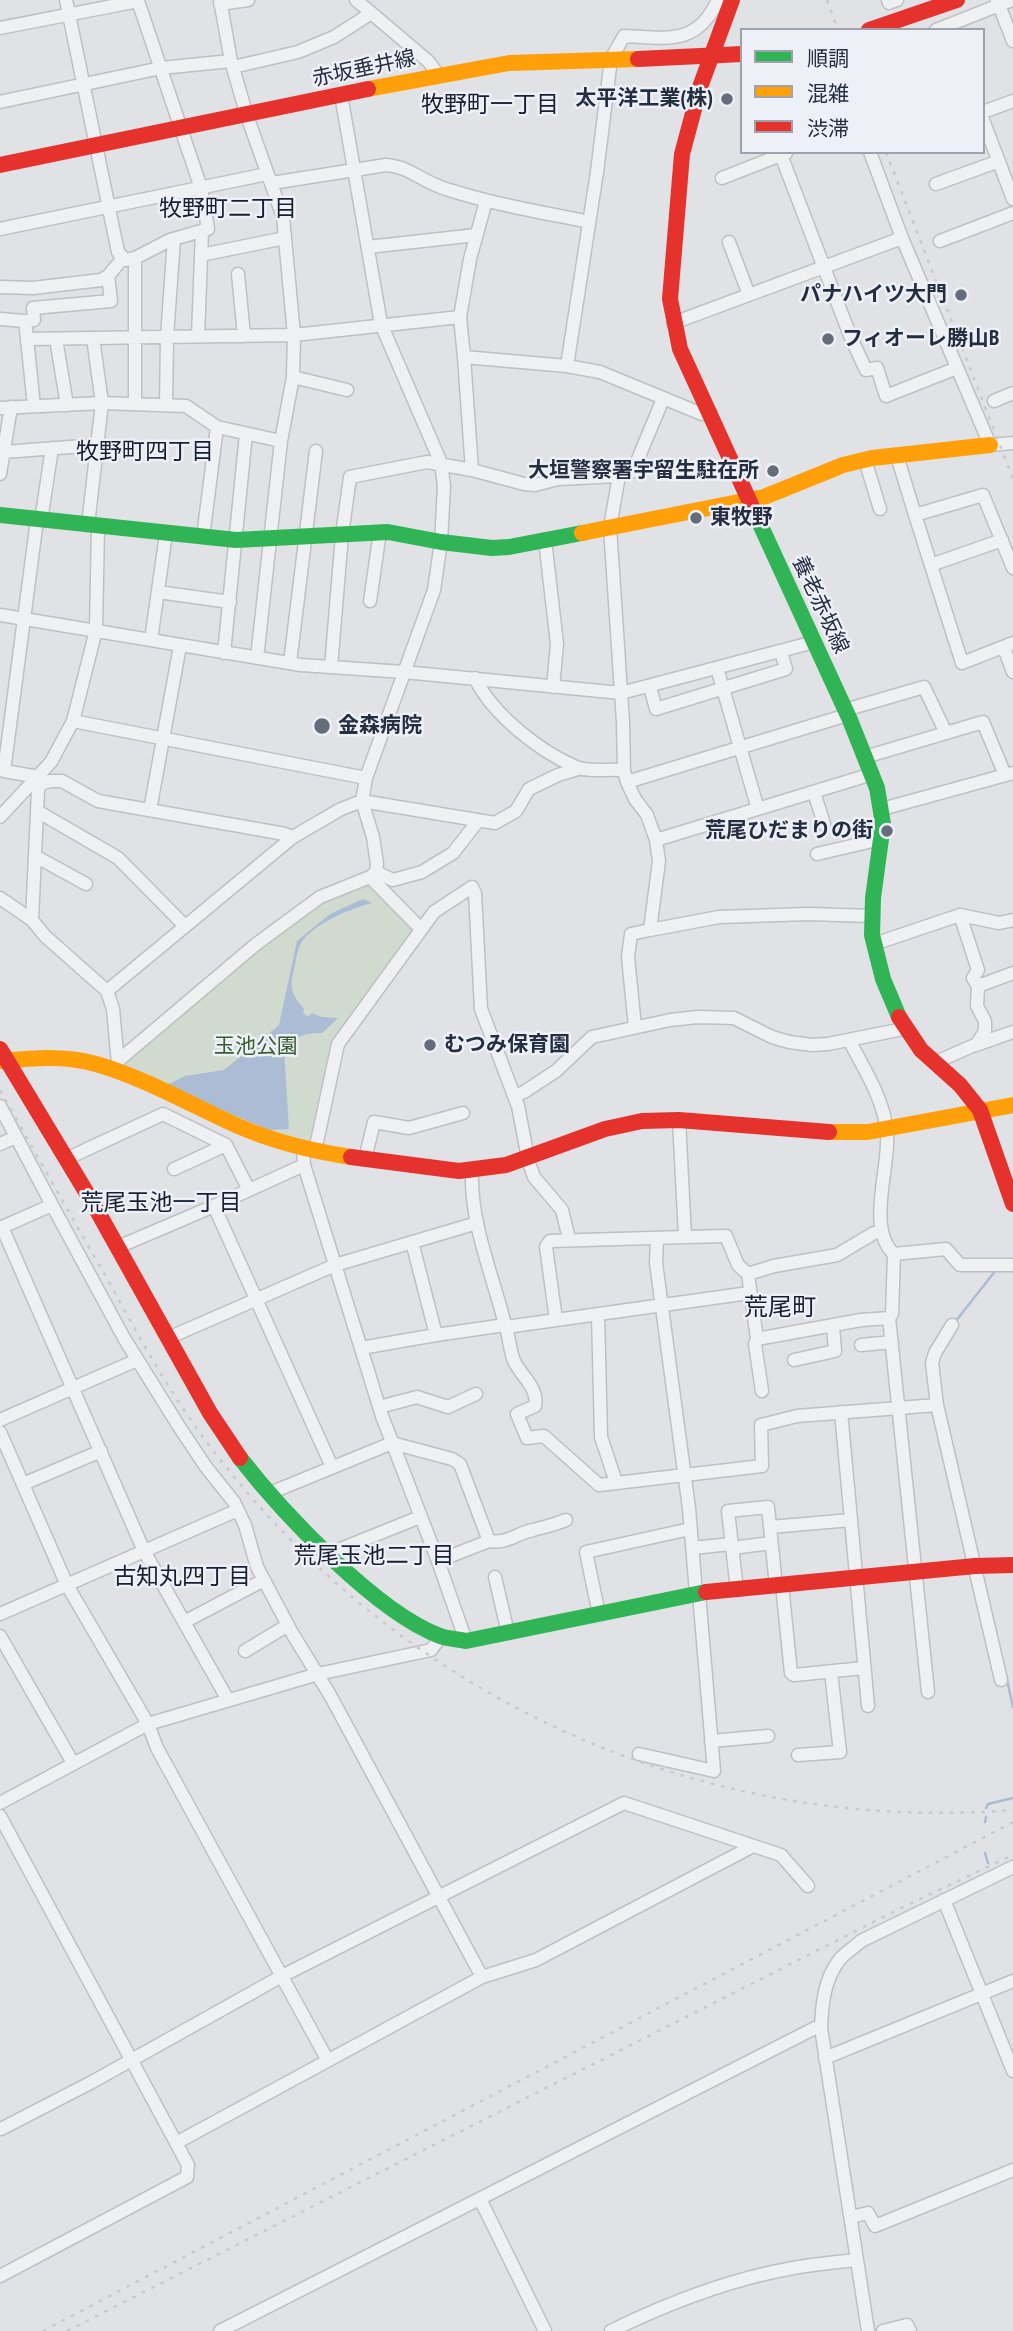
<!DOCTYPE html>
<html>
<head>
<meta charset="utf-8">
<style>
	body { margin:0 }
	#map { position:relative; width:1013px; height:2331px; overflow:hidden; background:#e0e2e5; font-family:"PT Sans Narrow","Noto Sans JP",sans-serif }
	canvas { display:block }
	.legend { position:absolute; left:740px; top:28px; width:245px; height:126px; box-sizing:border-box; background:#edf0f6; border:2px solid #9da2ad; margin:0; padding:9px 12px; list-style:none; font-size:21px; color:#252d40 }
	.legend li { display:flex; align-items:center; gap:14px; height:35px }
	.legend b { width:35px; border:2px solid #9da2ad }
</style>
</head>
<body>
<div id="map">
<canvas width="1013" height="2331"></canvas>
<ul class="legend">
<li><b style="height:9px;background:#30b455"></b>順調</li>
<li><b style="height:9px;background:#ff9f0a"></b>混雑</li>
<li><b style="height:9px;background:#e5322d"></b>渋滞</li>
</ul>
</div>
<script>
const g = document.querySelector('canvas').getContext('2d');
g.lineJoin = 'round';
function paint(path, color) { g.fillStyle = color; g.fill(path, 'evenodd'); }
function strokePath(path, color, width, dash) { g.strokeStyle = color; g.lineWidth = width; g.lineCap = dash ? 'butt' : 'round'; g.setLineDash(dash || []); g.stroke(path); }
function drawText(font, color, halo, rows, align = 'center') {
  g.font = font + ' "PT Sans Narrow","Noto Sans JP",sans-serif'; g.lineWidth = 5; g.setLineDash([]); g.textBaseline = 'middle'; g.strokeStyle = halo; g.fillStyle = color; for (const [text, x, y, turn = 0] of rows) {
    g.save(); g.translate(x, y); g.rotate((+turn || 0) * Math.PI / 180); g.textAlign = isNaN(turn) ? turn : align; if (halo) g.strokeText(text, 0, 0); g.fillText(text, 0, 0); g.restore();
  }
}
paint(new Path2D(`
	M369,879L418,929L336,1043L313,1148L119,1070L121,1061L322,898Z`), '#d0dacf');
paint(new Path2D(`
	M363,899L372,903C352,908 312,924 301,943C297,950 296,961 294,969C289,987 292,996 304,1009L303,1012L307,1017L312,1013L322,1017L338,1018L322,1033C304,1033 296,1036 284,1050L289,1129L269,1130L165,1086L185,1076L224,1070L279,1025L297,941L330,914Z`), '#acbcd4');
strokePath(new Path2D(`
	M955,1322L996,1270
	M1007,1680L1013,1707
	M986,1808L988,1804L1013,1798
	M985,1822L986,1817
	M985,1853L988,1863`), '#acbcd4', 2.5);
const street = new Path2D(`
	M220,0L231,61L247,116L283,217L294,335L293,377L281,441L257,658
	M356,0L429,62L438,75
	M888,0L889,3L897,0
	M997,0L1013,41
	M220,4L248,0
	M0,28L138,1L201,188L208,229L170,240L135,258L125,260L118,252C100,168 83,84 66,0
	M936,30L1012,0
	M233,67L298,52L334,37L370,14
	M0,102L161,68L231,61
	M983,112L1013,101
	M983,120L1013,199
	M870,152L902,238
	M781,155L851,338L866,370L877,368L886,396L957,368
	M722,178L786,153
	M272,183L386,165C409,166 424,183 446,189C492,204 541,212 589,222
	M936,184L999,161
	M486,201L470,259L460,317L464,357L567,366L600,372L702,414L711,413
	M0,229L267,174
	M940,241L1013,213
	M729,242L749,295
	M368,247L476,235
	M201,255L285,238
	M238,274L244,336
	M0,287L33,288L101,280L108,276L123,258
	M0,319L25,321L27,339L294,335L460,317
	M25,321L34,320L33,308L111,301L108,276
	M673,323L902,238L990,445L1013,443
	M198,336L202,231
	M27,339L34,406
	M56,339L67,405
	M464,357L472,470
	M567,366L597,172L611,59L624,36C667,38 697,46 718,0
	M293,377L347,390
	M994,401L1013,393
	M135,403V258
	M166,405L167,337L174,239
	M0,408L102,403L186,406L217,427L281,441
	M4,452L97,445
	M897,456L915,515
	M865,460L880,509
	M0,474L11,407
	M619,476L633,471L663,399
	M37,520L4,771L33,776L41,784L50,781H62L98,801L285,834L293,837
	M41,521L52,448
	M88,525L102,403L93,338
	M203,537L217,427
	M545,540L557,644L553,687
	M931,565L1002,540
	M1013,568L983,495L915,515L962,663L1013,643
	M158,592L230,602
	M370,601L380,532
	M0,615L301,665L404,672L621,693L814,642
	M151,640L166,534
	M1004,648L1013,672
	M224,653L246,434
	M290,663L316,451
	M331,667L342,535L350,477L427,462L472,470L524,484L535,485L558,479L619,476L610,527L623,722L624,771L627,782L635,799L647,815L656,840L872,774
	M717,668L758,809
	M475,678C492,714 539,751 576,767C587,772 606,769 619,770
	M650,687L656,709L786,669L781,652
	M845,710L924,687L946,733
	M73,721L366,778
	M865,757L983,722L1005,775
	M627,782L847,715
	M814,792L824,824
	M882,809L1013,773
	M150,810L180,646
	M37,811L118,858L185,926
	M0,817L51,762L73,721L96,630L98,526
	M817,854L881,839
	M35,856L86,884
	M376,872L393,880L422,872L453,853L478,821
	M370,877L421,929
	M0,898L32,920L45,936L107,991L113,1009L118,1064
	M960,915L978,970L973,978L978,986
	M32,920L38,790L41,784
	M650,930L719,917L808,914L872,916
	M874,944L960,915L999,923L1013,920
	M107,991L293,837L341,809L362,801L495,823L516,811L529,789L558,775L578,769
	M635,1027L628,957L631,934L650,930L659,861L656,840
	M849,1040C864,1069 885,1101 887,1134C890,1167 866,1228 894,1254L946,1249L960,1265H1013
	M976,1045L1013,1032
	M119,1060L255,945L320,897L370,877L376,872L377,864L373,837L362,801L366,778L434,590L441,542L444,486L441,463L381,324L341,95
	M936,1062L977,1044L985,1031V1021L977,1006L978,986L1013,973
	M514,1096L524,1092L556,1071L592,1037L670,1020L698,1017L734,1018L772,1037L789,1042L812,1045L828,1044L898,1030L905,1027
	M0,1106L52,1205
	M0,1144L16,1137
	M303,1149L304,1165L382,1416L438,1561L466,1641
	M315,1151L338,1044L434,912L472,887L475,893L481,1009L518,1106L529,1163L534,1177L562,1210L569,1239
	M66,1159L163,1114L226,1145L249,1190
	M365,1159L374,1122L409,1128L463,1113
	M304,1165L214,1206L332,1467
	M174,1169L226,1145
	M472,1171C470,1224 493,1275 505,1325
	M2,1227L144,1551L228,1700
	M0,1228L52,1205L124,1338L178,1425L206,1467L234,1502L245,1525L257,1567L264,1580L292,1633L330,1695L482,1977
	M685,1237L726,1236L738,1265L748,1274L757,1339L861,1320L889,1318
	M657,1239L656,1263L689,1508L696,1593
	M412,1242L436,1335
	M118,1247L214,1206
	M894,1254L892,1314L889,1318L928,1692
	M748,1274L774,1266L837,1255L874,1233L882,1231
	M598,1314L601,1437L616,1482
	M556,1320L546,1247L550,1241L685,1237L679,1120
	M506,1327C509,1338 510,1351 514,1361C521,1376 539,1388 535,1406L517,1414L527,1438L544,1436L599,1485L762,1466L761,1425L797,1416L937,1405L1001,1680
	M168,1338L335,1265L477,1223
	M757,1339L755,1344L762,1391
	M861,1345L892,1342
	M361,1348L436,1335L505,1325L506,1327L749,1293
	M794,1360L835,1351L833,1326
	M937,1405L932,1363L935,1353L952,1325
	M379,1407L417,1397L448,1407L476,1394
	M0,1420L137,1360
	M0,1432L67,1585L148,1724L157,1748L327,2059
	M23,1484L101,1451
	M270,1493L392,1443L452,1459L460,1464L489,1541C508,1544 517,1533 533,1530C544,1527 554,1525 566,1520
	M851,1520L868,1706
	M692,1548L731,1544
	M732,1548L771,1543
	M328,1554L420,1517
	M438,1561L489,1541
	M495,1577L508,1633
	M782,1585L791,1673L794,1675L864,1668
	M776,1586L770,1527L851,1520L841,1412
	M737,1590L728,1511L768,1507L770,1527
	M0,1614L238,1510
	M599,1614L586,1552L690,1529
	M184,1622L264,1580
	M0,1636L73,1763
	M245,1651L288,1625
	M711,1741L768,1736
	M639,1754L714,1771L699,1594
	M798,1755L840,1752L831,1672
	M0,1803L148,1724L318,1674L431,1650L440,1638
	M0,1816L188,2165L187,2177L0,2276
	M944,1900L1013,2071
	M825,2058L1013,1981
	M1,2129L92,2082L282,1976L624,1803L781,1855L808,1886
	M176,2143L482,1977L536,1960L753,1846
	M480,2199L545,2331
	M851,2217L868,2213L875,2226L1013,2170
	M220,2331L815,2028H821
	M611,2331C668,2303 731,2279 793,2268C815,2264 836,2262 857,2260
	M868,2331L821,2028C822,2004 824,1979 840,1959C845,1953 855,1947 861,1941L1013,1867
	M883,2331L907,2325L910,2331`);
strokePath(street, '#bec0c3', 15);
strokePath(street, '#eff0f2', 12);
strokePath(new Path2D(`
	M754,511L850,720L877,788L883,824L873,898L872,935L883,979L899,1017
	M0,515L236,540L388,532L441,542L492,548L509,547L582,533
	M240,1458C282,1512 376,1612 440,1636C448,1639 458,1639 466,1641L706,1592`), '#30b455', 16);
strokePath(new Path2D(`
	M368,89L509,63L638,59
	M582,533L764,497L843,465L872,458L990,445
	M0,1061C32,1058 65,1055 96,1064C145,1078 191,1105 238,1126C274,1142 312,1151 351,1157
	M829,1132H868L1013,1105`), '#ff9f0a', 16);
strokePath(new Path2D(`
	M732,0L700,87L682,154L670,299L680,349L754,511
	M0,165L368,89
	M899,1017L921,1050L960,1085L980,1110L1013,1204
	M0,1049L94,1205L210,1413L240,1458
	M351,1157L459,1171L506,1165L605,1129L642,1121L679,1120L829,1132
	M706,1592L975,1566L1013,1565`), '#e5322d', 16);
strokePath(new Path2D(`
	M827,0L838,30
	M886,152L1013,479
	M0,1090C36,1154 72,1218 109,1282C138,1335 167,1388 203,1437C392,1694 695,1835 1013,1810
	M43,2331L1013,1822
	M67,2331L899,1909L1013,1855`), '#c8cacd', 2.5, [3.5, 7]);
strokePath(new Path2D(`
	M869,30L957,0
	M638,59L742,54`), '#e5322d', 16);
for (const [x, y, r, color] of [
	[727,99,7,"#666c7a"],
	[961,295,7,"#666c7a"],
	[828,339,7,"#666c7a"],
	[773,471,7,"#666c7a"],
	[696,518,7,"#666c7a"],
	[322,726,9,"#666c7a"],
	[887,831,7,"#666c7a"],
	[430,1045,7,"#666c7a"]
]) { const dot = new Path2D(); dot.arc(x, y, r, 0, 2 * Math.PI); g.fillStyle = color; g.fill(dot); strokePath(dot, '#edf0f6', 2.5); }
drawText('21px', '#252d40', '#edf0f6', [
	["赤坂垂井線",364,69,-12],
	["養老赤坂線",820,605,65]
]);
drawText('bold 21px', '#252d40', '#edf0f6', [
	["太平洋工業(株)",713,99],
	["パナハイツ大門",947,295],
	["フィオーレ勝山B",842,339,"left"],
	["大垣警察署宇留生駐在所",759,471],
	["東牧野",710,518,"left"],
	["金森病院",338,726,"left"],
	["荒尾ひだまりの街",873,831],
	["むつみ保育園",444,1045,"left"]
], 'right');
drawText('21px', '#375d31', '#edf0f6', [
	["玉池公園",256,1047]
]);
drawText('23px', '#181f31', '#edf0f6', [
	["牧野町一丁目",490,105],
	["牧野町二丁目",228,209],
	["牧野町四丁目",145,452],
	["荒尾玉池一丁目",161,1203],
	["荒尾玉池二丁目",374,1556],
	["古知丸四丁目",182,1577]
]);
drawText('24px', '#181f31', '#edf0f6', [
	["荒尾町",780,1308]
]);
</script>
</body>
</html>
